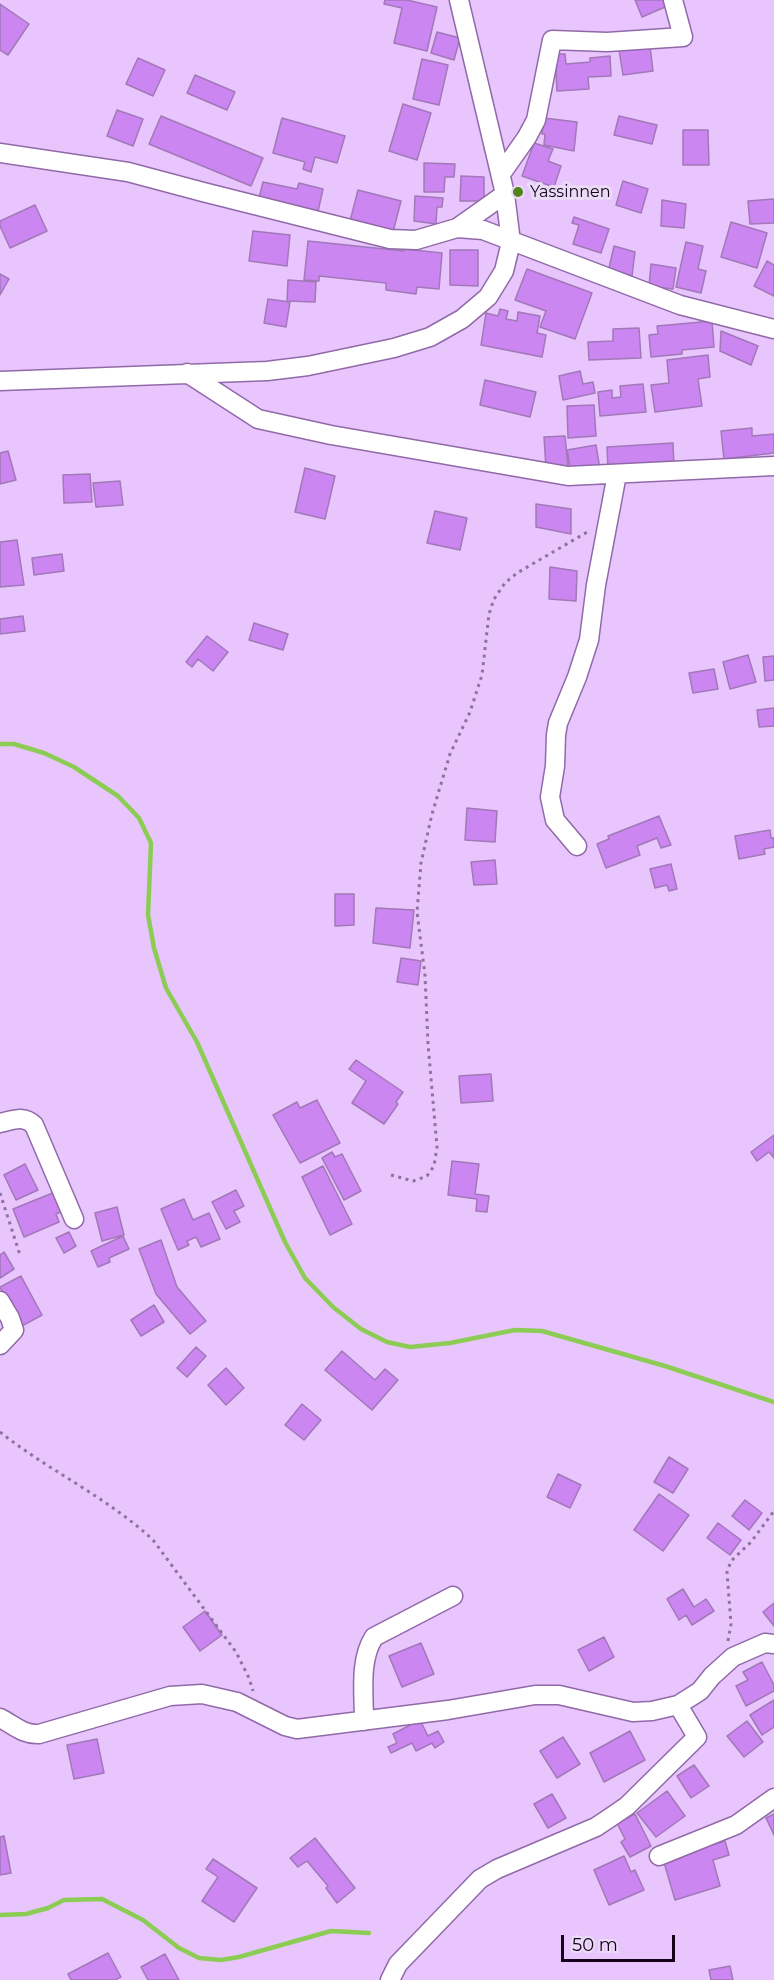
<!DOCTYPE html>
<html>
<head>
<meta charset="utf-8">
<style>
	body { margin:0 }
	#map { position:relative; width:774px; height:1980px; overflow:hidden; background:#e8c6fd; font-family:Montserrat,sans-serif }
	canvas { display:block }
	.scale { position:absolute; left:561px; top:1935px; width:114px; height:27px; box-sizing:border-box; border:3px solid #13041a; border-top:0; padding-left:8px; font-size:18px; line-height:21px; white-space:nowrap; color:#13041a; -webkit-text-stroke:4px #ecdbf7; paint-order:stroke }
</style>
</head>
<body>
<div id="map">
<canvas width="774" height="1980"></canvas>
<div class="scale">50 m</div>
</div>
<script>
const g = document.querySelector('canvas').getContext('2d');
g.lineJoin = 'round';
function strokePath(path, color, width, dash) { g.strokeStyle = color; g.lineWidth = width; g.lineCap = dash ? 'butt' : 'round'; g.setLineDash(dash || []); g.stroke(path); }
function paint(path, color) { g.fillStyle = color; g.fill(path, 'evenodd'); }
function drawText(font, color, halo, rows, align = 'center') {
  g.font = font + ' Montserrat,sans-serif'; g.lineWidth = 6; g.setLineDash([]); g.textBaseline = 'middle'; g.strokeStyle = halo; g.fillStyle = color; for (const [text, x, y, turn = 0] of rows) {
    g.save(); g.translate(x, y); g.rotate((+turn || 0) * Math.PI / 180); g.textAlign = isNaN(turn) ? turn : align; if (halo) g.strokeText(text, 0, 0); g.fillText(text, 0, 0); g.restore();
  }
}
strokePath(new Path2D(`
	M0,744H14L44,753L74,767L118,796L139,818L151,843L148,915L154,948L166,988L197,1042L285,1242L305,1278L333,1307L361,1329L387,1342L410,1347L450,1343L515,1330L542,1331L665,1366L774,1402
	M0,1915L26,1914L48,1908L64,1900L102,1899L143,1920L179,1948L199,1958L221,1960L239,1957L331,1931L369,1933`), '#8ccc55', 4.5);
const building = new Path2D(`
	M385,0H407L437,7L427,51L394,43L402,8L384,4Z
	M635,0H670L672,4L642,17Z
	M0,4L29,24L8,55L0,50Z
	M437,32L460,38L454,60L431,53Z
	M650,46L653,71L623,75L619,50Z
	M555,54H565L566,64L590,62V58L610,56L611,76L588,77L589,89L557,91Z
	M138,58L165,70L153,96L126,84Z
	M422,59L448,65L439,105L413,99Z
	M195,75L235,92L227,110L187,93Z
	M403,104L431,113L417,160L389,151Z
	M117,110L143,119L133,146L107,136Z
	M161,116L263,158L251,186L149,144Z
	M619,116L657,125L652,144L614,135Z
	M282,118L345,136L337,163L315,157L311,172L303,169L305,162L273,153Z
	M544,118L577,122L574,151L544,145L545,134H542Z
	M683,130H708L709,165H683Z
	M534,143L553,149L548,161L561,166L554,187L522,176Z
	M424,163L455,164L454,177H445L444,192H424Z
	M461,176L484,177V201H460Z
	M623,181L648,189L641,213L616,205Z
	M263,182L297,189L299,183L323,189L317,216L258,202Z
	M358,190L401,201L393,232L350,221Z
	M415,196L443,198L442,207H437L436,224L414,221Z
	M774,199V223L750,224L748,201Z
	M662,200L686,204L684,228L661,226Z
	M35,205L47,231L10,248L0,226V221Z
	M574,217L609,229L601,253L573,244L579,225L572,223Z
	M731,222L767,233L757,268L721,257Z
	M253,231L290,235L287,266L249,261Z
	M308,241L404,251V249L442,253L439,289L417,287L416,294L386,290V283L319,276V281L304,280Z
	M686,242L703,246L698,269L706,271L701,293L676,287Z
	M614,246L635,252L632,276L609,268Z
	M450,250H478V286L450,285Z
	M767,261L774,265V296L754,286Z
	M651,264L676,268L673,289L649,286Z
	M527,269L592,293L575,339L540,327L546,311L515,300Z
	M0,274L9,279L0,295Z
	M288,280L316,282L315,302L287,301Z
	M268,299L290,302L286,327L264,323Z
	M500,309L508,311L506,319L517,321L518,312L540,316L537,333L546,335L542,357L481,345L486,313L498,316Z
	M712,321L714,347L682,350V354L651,357L649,335L658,334L657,326Z
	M639,328L641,358L589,360L588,342L613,341V329Z
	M721,331L758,346L751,365L720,351Z
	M708,355L710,377L698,379L702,406L655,412L651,385L669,383L667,360Z
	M580,371L583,384L593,382L595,393L563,400L559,376Z
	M485,380L536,392L530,417L480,405Z
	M643,384L646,412L600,416L598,392L612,390V398L621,397L620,386Z
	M594,405L596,436L568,438L567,406Z
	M752,428V436L774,434V453L724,459L721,431Z
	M565,436L568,466L546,468L544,437Z
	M673,443L674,467L608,470L607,447Z
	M596,445L600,469L571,473L567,450Z
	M8,451L16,480L0,484V453Z
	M305,468L335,476L325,519L295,512Z
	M90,474L92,502L64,503L63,475Z
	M120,481L123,505L96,507L93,483Z
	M536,504L571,509V534L536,527Z
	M435,511L467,518L460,550L427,543Z
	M17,540L24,585L0,587V542Z
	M62,554L64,571L34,575L32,558Z
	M550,567L577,571L576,601L549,599Z
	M23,616L25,631L0,634V619Z
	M254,623L288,634L283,650L249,640Z
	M207,636L228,652L213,671L198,659L192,667L186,662Z
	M748,655L756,682L730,689L723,662Z
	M774,656V680L765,681L763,657Z
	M714,669L718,689L693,693L689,673Z
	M774,708V726L759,727L757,710Z
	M467,808L497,811L495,842L465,840Z
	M659,816L671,845L661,848L657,838L637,846L640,855L606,868L597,844L609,839L608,836Z
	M770,830L771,838H774V847L764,849L765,854L739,859L735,836Z
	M495,860L497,884L474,885L471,862Z
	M671,864L677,889L669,891L667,885L655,888L650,869Z
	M335,894H354V925L335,926Z
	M376,908L414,910L410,948L373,943Z
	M401,958L421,961L418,985L397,982Z
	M356,1060L403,1092L396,1102L398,1104L384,1124L352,1103L366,1081L349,1069Z
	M491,1074L493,1101L461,1103L459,1076Z
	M317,1100L340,1143L300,1163L273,1115L297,1102L300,1108Z
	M774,1135V1158L769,1152L757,1161L751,1152Z
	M332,1152L335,1157L342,1154L361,1191L344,1200L322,1158Z
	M452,1161L479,1164L475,1194L489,1196L487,1212L476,1211L477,1199L448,1195Z
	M25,1164L38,1190L16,1200L4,1175Z
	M323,1166L352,1224L330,1235L302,1177Z
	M236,1190L244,1206L234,1211L240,1222L226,1229L212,1202Z
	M55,1192L63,1211L56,1214L59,1222L24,1237L13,1209Z
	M184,1199L193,1220L209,1213L220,1239L201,1247L196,1237L187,1241L189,1245L178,1250L161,1209Z
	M117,1207L124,1235L102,1241L95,1213Z
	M69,1232L76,1246L64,1253L56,1238Z
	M123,1236L129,1249L109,1258L110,1262L98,1267L91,1251Z
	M161,1240L177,1287L206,1321L190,1334L156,1294L139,1249Z
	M4,1252L14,1269L0,1278V1255Z
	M21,1276L42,1315L20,1327L0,1287Z
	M154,1305L164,1322L141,1336L131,1320Z
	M196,1347L206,1356L187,1377L177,1368Z
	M342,1351L375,1380L385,1369L398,1380L372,1410L325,1370Z
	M226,1368L244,1388L226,1405L208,1385Z
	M302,1404L321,1420L304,1440L285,1425Z
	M669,1457L688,1469L673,1493L654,1482Z
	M558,1474L581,1485L570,1508L547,1497Z
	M659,1494L689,1515L663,1551L634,1530Z
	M745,1500L762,1513L749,1530L732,1516Z
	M718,1523L741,1540L730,1555L707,1538Z
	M683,1589L694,1607L706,1599L714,1611L692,1625L686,1615L679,1620L667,1599Z
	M774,1603V1626L763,1612Z
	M205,1611L222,1635L200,1651L183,1627Z
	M604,1637L614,1657L589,1671L578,1650Z
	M421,1643L434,1674L402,1687L389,1656Z
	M762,1662L774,1685V1691L746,1706L736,1686L748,1680L743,1672Z
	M774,1700V1727L762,1735L750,1715Z
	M420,1720L428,1736L438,1731L444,1742L435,1748L432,1743L416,1751L412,1743L391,1753L388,1747L397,1743L393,1734Z
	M747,1721L763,1742L744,1757L727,1736Z
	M630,1731L645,1760L604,1782L590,1753Z
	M563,1737L580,1764L557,1778L540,1751Z
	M97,1739L104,1773L74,1779L67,1745Z
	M694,1765L709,1786L691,1798L677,1776Z
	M667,1791L685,1816L656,1837L637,1813Z
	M552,1794L566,1818L548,1828L534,1804Z
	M635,1814L651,1846L630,1857L621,1842L625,1839L617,1823Z
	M774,1814V1835L766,1818Z
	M4,1836L11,1873L0,1875V1837Z
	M315,1838L355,1888L337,1903L326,1888L328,1886L307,1861L298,1867L290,1858Z
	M725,1841L729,1855L713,1860L720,1886L675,1900L663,1859Z
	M624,1856L631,1872L635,1870L644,1890L609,1905L594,1870Z
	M213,1859L257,1888L234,1922L202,1901L218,1877L206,1869Z
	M108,1953L121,1977L115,1980H71L68,1974Z
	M165,1954L179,1980H148L141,1967Z
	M730,1966L733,1980H711L709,1970Z`);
paint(building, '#cc86f1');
strokePath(building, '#a178b8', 1.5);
const minor = new Path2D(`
	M0,153L128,172L203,192L390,239L416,240L457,228
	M501,174L527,137L536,120L552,40L607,42L683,37L673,0
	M505,194L457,228L483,230L680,305L774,329
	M187,373L258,419L331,435L568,476L774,466
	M0,381L267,371L308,366L394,348L430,337L462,319L488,297L504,271L511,242L505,194L459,0
	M577,846L555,820L550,797L555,766L556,735L558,723L577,677L589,640L596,585L617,474
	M0,1123C14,1120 23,1115 34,1125L74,1219
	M0,1301L10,1318L14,1330L0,1345
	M0,1718C14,1725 23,1735 39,1734L170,1696L202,1694L237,1702L285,1726L297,1729L448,1710L535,1695H559L633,1712L652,1711L678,1705L700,1691L712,1676L733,1657L765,1643L774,1644
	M364,1721C364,1694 359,1660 374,1637L453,1596
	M659,1856L736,1825L774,1798
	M390,1980L398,1964L480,1879L497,1869L596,1827L611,1817L627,1806L697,1737L678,1705`);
strokePath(minor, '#9169a8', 21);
strokePath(new Path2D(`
	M391,1175L413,1181L427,1176L434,1166L437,1147L428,1044L425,975L417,912L421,863L432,814L450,754L470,712L482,675L489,614L494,599L505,583L517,573L589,531
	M0,1193L20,1255
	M0,1432C49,1471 107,1497 153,1540L236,1652L249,1678L253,1691
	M728,1641L731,1624L727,1572L731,1561L751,1542L774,1511`), '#8d739c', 3, [3, 4.5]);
strokePath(minor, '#fff', 18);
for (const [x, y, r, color] of [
	[518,192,6,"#508319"]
]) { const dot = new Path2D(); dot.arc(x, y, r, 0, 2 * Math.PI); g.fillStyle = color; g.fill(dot); strokePath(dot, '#ecdbf7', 2); }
drawText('16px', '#13041a', '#ecdbf7', [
	["Yassinnen",530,192]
], 'left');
</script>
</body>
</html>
